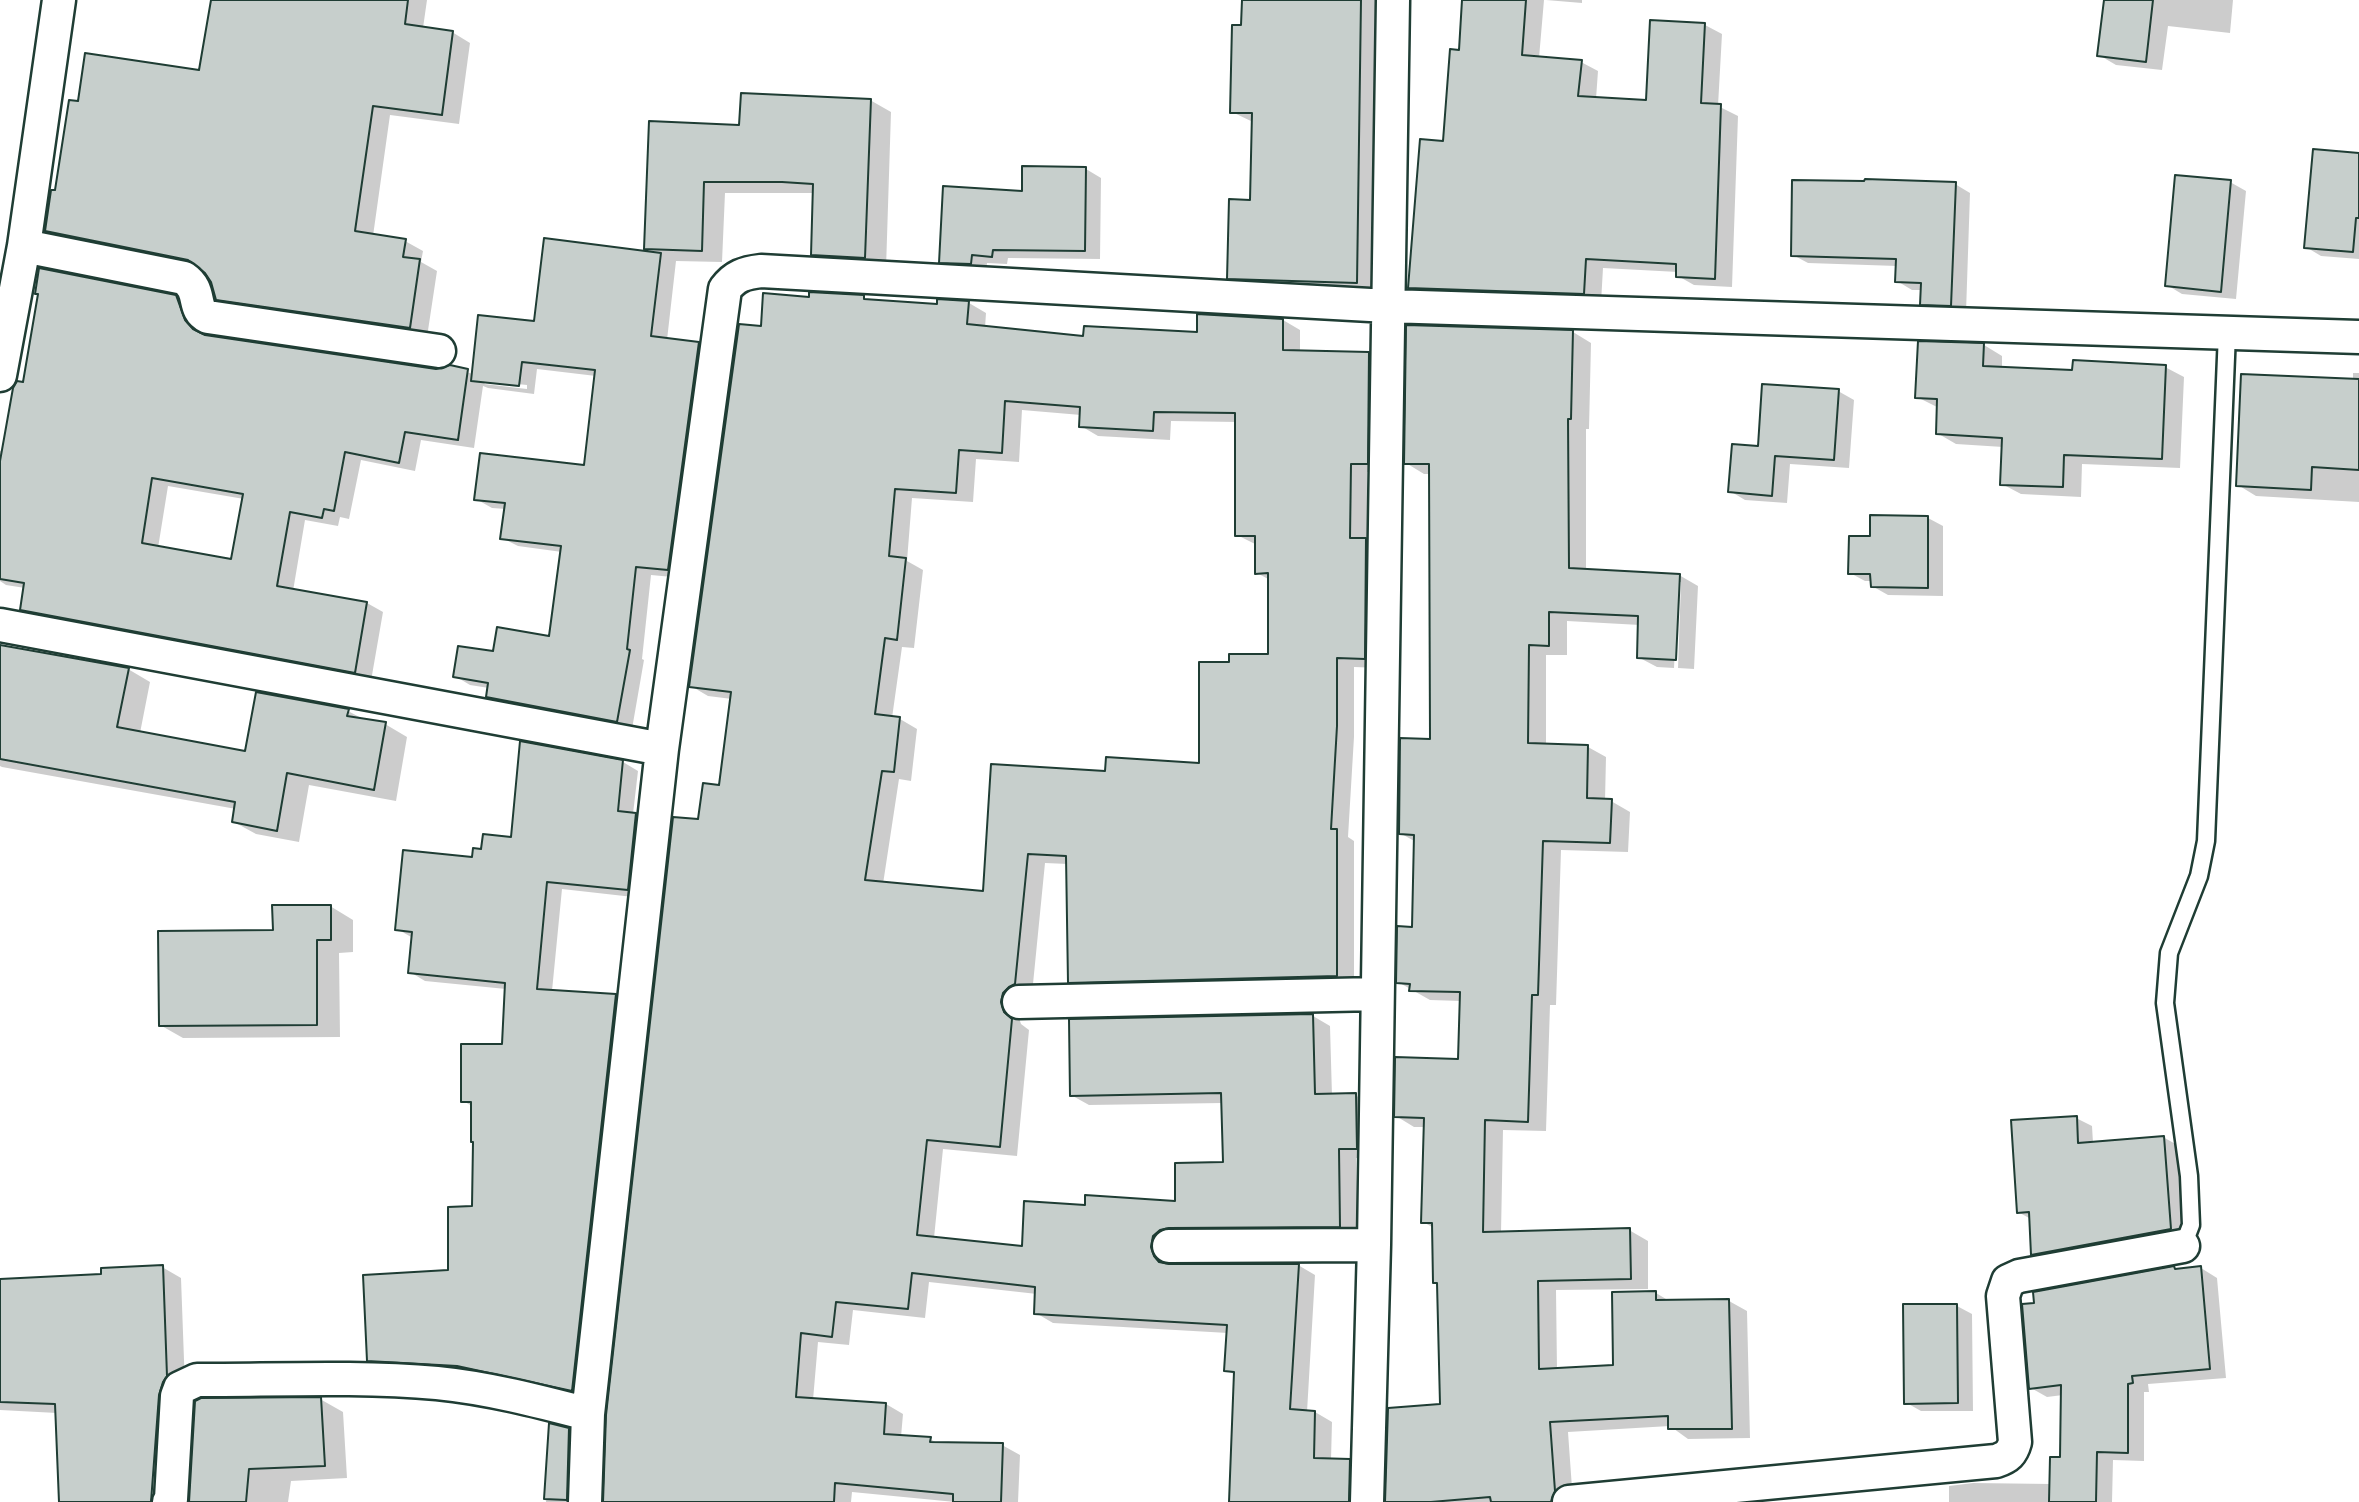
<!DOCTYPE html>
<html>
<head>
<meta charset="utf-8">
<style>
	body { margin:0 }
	canvas { display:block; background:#fff }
</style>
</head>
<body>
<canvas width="2359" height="1502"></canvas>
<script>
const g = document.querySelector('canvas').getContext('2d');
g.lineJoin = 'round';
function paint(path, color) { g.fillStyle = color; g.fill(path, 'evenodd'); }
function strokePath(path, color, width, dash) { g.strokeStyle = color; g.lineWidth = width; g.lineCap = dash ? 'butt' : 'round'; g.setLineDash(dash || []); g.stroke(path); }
paint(new Path2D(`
	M212,0H427L423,28L452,32L470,43L459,124L390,115L373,236L405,241L423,251L421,262L437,271L427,337L235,309L217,298L212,281L202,268L64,241L47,230L79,103L200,72Z
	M1244,0H1383L1374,291L1246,287L1229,278L1252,202L1253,122L1232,112L1243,27Z
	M1464,0H1544L1539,58L1581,62L1598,71L1596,99L1647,101L1705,25L1722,34L1718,106L1738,116L1732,287L1694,285L1678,276V272L1603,268L1601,303L1426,297L1409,287L1444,143L1460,51Z
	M1546,0H1582V3Z
	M2105,0H2233L2230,33L2168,26L2162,70L2116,65L2099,55Z
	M870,100L891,112L886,269L833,266L812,254L815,193H725L722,262L676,261L667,340L699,343L714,352L683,578L651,575L642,659L644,660L632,729L503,705L488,696L489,688L470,685L455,676L494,653L551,638L562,552L518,546L502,538L506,509L492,508L476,499L585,467L596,376L537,369L534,394L488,388L483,386L474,448L421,440L415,471L361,460L349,519L340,517L338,526L305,520L293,591L367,603L383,612L371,681L38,618L22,609L25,588L6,585L0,581V451H3L24,384L175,297L191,306L201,331L206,337L436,371L450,367L473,374L536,323L655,254L646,248L741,127ZM487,381L527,385V389L484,384ZM168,486L244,499L232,561L158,548Z
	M2359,155V259L2321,256L2306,247Z
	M1086,169L1101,178L1100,259L1008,258L1007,264L987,263L986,272L956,270L941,262L1024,193Z
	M2230,182L2246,191L2236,299L2182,294L2167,285Z
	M1955,184L1970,193L1966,313L1937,312L1922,304V290H1912L1897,281V266L1808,263L1793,255Z
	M863,297L871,301L938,306L969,303L986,313L985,328L1085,338L1198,333L1283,320L1300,330V352L1369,354L1386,364L1384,473L1367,472V540L1383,550L1381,668L1354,667V737L1348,837L1354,841V985L1087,991L1070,982L1068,864L1045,863L1032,994L1017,1012L1021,1024L1029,1030L1017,1156L943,1149L934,1238L1023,1248L1087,1206L1177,1203L1225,1164L1223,1103L1089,1105L1071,1095L1313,1016L1330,1026L1332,1096L1355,1095L1372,1105L1373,1158H1356L1357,1236L1167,1257L1170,1266L1298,1265L1315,1275L1307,1412H1315L1332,1422L1331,1460L1349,1461L1367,1471V1502H1231L1236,1375L1226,1370L1228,1333L1053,1323L1036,1313L1037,1294L929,1282L925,1318L853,1310L849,1345L818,1342L813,1400L886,1404L903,1414L901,1437L930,1439L939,1444L1002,1445L1020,1455L1018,1502H955L852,1492L851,1502H605L700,821L721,787L732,699L708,696L691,686L762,328L811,299ZM1022,410L1081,415V426L1098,436L1170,440L1171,421L1237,422V535L1257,545V573L1270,580L1269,656L1231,664L1201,765L1107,772L985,893L883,884L899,779L911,781L917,729L900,719L892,718L902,647L914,648L923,570L907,561L912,498L973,502L976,459L1019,462Z
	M1573,332L1591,343L1589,429H1586V571L1679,575L1698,586L1694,669L1678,668L1681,582H1678L1674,668L1657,667L1638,657L1640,625L1567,621V655H1546V745L1588,747L1606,757L1605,801H1611L1630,812L1628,852L1561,850L1556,1005H1550L1546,1131L1503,1130L1501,1233L1629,1230L1648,1241V1289L1556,1290L1557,1370L1615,1367L1656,1293L1671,1302L1729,1301L1747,1311L1750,1438L1688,1439L1670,1426L1568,1432L1573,1502H1386L1442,1406L1439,1284L1434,1228L1423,1222L1426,1127H1414L1396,1116L1460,1061L1461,1001L1430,1000L1398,982L1414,928L1416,842L1400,833L1432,741L1430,474H1424L1406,463Z
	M1920,343L1984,345L2002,356V369L2074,372L2165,367L2184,377L2180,468L2082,464L2081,497L2021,494L2002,484L2003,447L1956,444L1937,433L1939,408L1917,397Z
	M2353,373H2359V502L2256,496L2238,485L2353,380Z
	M1838,391L1854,400L1849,468L1790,464L1787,503L1745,500L1730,491L1759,448Z
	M1928,518L1943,526V596L1888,595L1872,586V581H1865L1850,573L1872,538Z
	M0,647L128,669L150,682L140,733L246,753L348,711L365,720L385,724L407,737L396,801L309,785L299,842L256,834L234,822L236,809L2,767L0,766Z
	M623,762L638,771L633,814L651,823L642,898L562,889L552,991L616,995L631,1004L587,1398L384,1369L369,1360L450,1272L473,1208L475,1142L472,1106L463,1101L503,1046L506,989L425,981L410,972L413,938L397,929L483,850L513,839Z
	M330,906L353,920V952L339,953L340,1037L183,1038L160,1025L275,932Z
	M2076,1118L2092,1126L2093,1143L2163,1137L2179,1146L2186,1238L2048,1263L2033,1254L2031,1219L2018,1212Z
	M162,1267L181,1278L185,1387L170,1502H61L57,1413L0,1410V1280L103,1276Z
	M2174,1268L2178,1270L2201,1268L2217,1278L2226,1378L2148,1384L2149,1392H2144V1461L2113,1460L2112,1502H1949V1486L1973,1483L2052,1484L2062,1459L2063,1395L2047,1397L2031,1388L2035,1304Z
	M1957,1306L1972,1314L1973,1411H1921L1905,1402Z
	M320,1399L343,1412L347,1478L291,1481L288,1502H190Z
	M551,1425L568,1430L584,1439L582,1502H546Z`), '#0003');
const building = new Path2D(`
	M211,0H408L405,24L453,31L442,115L373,106L355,231L406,239L403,257L420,259L410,328L216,300L211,282L205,273L188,260L45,231L51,190H55L69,100L78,101L85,53L199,70Z
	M1242,0H1361L1357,283L1227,279L1229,199L1250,200L1252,113H1230L1232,25H1241Z
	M1462,0H1526L1522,55L1582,60L1578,96L1646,100L1650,20L1705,23L1701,103L1721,104L1715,279L1676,277V264L1586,259L1584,294L1408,288L1420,139L1443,141L1450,49L1459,50Z
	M2104,0H2153L2146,62L2097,56Z
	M741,93L871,99L865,258L811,255L813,184L782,182H704L702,251L644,249L649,121L739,125Z
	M2313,149L2359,153V218H2356L2353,252L2304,248Z
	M1022,166L1086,167L1085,251L993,250L992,257L972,255L971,264L939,263L943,186L1022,191Z
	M2175,175L2231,180L2221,292L2165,286Z
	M1865,179L1956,182L1951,306L1920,305L1921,283L1895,282L1896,259L1791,256L1792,180L1864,181Z
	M544,238L661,253L651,336L699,342L668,570L636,567L627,649L630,650L617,722L486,697L488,683L453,677L458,646L493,651L497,627L549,636L561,546L500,539L505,503L474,500L480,453L584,465L595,370L522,362L519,386L471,381L478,315L534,321Z
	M39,268L176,295L185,320L193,329L205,335L436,369L450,365L468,369L458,440L405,432L399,463L345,452L334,511L324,509L322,518L290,512L277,586L367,602L355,673L20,610L24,583L0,579V461L13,388L17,381L23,382L38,294H35ZM152,478L243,494L231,559L142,543Z
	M809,292L864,295V299L937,304V299L969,301L967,324L1083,336L1084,326L1197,332V314L1283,319V350L1369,352L1368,464H1351L1350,538H1366L1365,659L1337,658V726L1331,829H1337V976L1068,983L1066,856L1028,854L1015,984L1009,987L1003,993L1001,1002L1004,1012L1012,1019L1000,1147L927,1140L917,1235L1022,1246L1024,1201L1085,1205V1195L1175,1201V1163L1223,1162L1221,1093L1070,1096L1069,1019L1313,1014L1315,1094L1356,1093L1357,1149H1339L1340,1227L1169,1228L1160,1230L1153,1236L1151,1247L1154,1256L1159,1262L1169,1264H1299L1290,1409L1315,1411L1314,1458L1350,1459L1349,1502H1229L1234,1372L1224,1371L1227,1325L1034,1314L1035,1287L912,1273L908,1309L836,1302L832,1337L801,1333L796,1397L886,1403L884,1434L931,1437L930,1442L1003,1443L1001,1502H953V1494L835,1483L834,1502H603L606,1415L673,817L698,819L703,783L719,785L731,692L689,687L739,324L761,326L763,293L809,297ZM1005,401L1080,407L1079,427L1153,431L1154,412L1235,413V536H1255V574L1268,573V654H1229V662H1199V763L1106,757L1105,771L991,764L983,891L865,880L882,771L894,772L900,717L875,714L885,638L897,640L906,558L889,556L895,489L956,493L959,450L1002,453Z
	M1406,325L1573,330L1571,419H1568L1569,568L1680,574L1676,660L1637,658L1638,616L1549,612V646L1529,645L1528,743L1588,745L1587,798L1612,799L1610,843L1543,841L1538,995H1532L1528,1122L1485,1120L1483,1232L1630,1228L1631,1279L1538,1281L1539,1369L1613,1365L1612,1292L1656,1291V1300L1729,1299L1732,1429H1668V1416L1550,1422L1555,1491L1551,1502H1491L1490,1497L1431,1502H1385L1388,1408L1440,1404L1437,1283H1433L1432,1223H1421L1424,1118L1394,1117L1395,1057L1458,1059L1460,992L1409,991L1410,984L1396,983L1397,926L1412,927L1414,835L1399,834L1400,738L1430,739L1429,464H1404Z
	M1918,341L1984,343L1983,366L2072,370L2073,360L2166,365L2162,459L2064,455L2063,487L2000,485L2002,438L1936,434L1937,399L1915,398Z
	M2241,374L2359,379V470L2312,467L2311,490L2236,486Z
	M1762,384L1839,389L1834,460L1775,456L1772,496L1728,492L1732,444L1758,446Z
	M1870,515L1928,516V588L1871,587L1870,574H1848L1849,536H1870Z
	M0,645L129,668L117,727L245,751L256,692L349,709L347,716L386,722L374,790L287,773L277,831L232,822L235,802L0,759Z
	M520,741L623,760L618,811L636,813L628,890L547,882L537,989L616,994L572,1391L457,1366L367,1361L363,1275L448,1270V1207L472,1206L473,1142H471V1102H461V1044H502L505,983L408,973L412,932L395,930L403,850L472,857L473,848L481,849L483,834L511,837Z
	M272,905H331V940H317V1025L159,1026L158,931L273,930Z
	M2077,1116L2078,1143L2164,1136L2171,1229L2031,1255L2029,1212L2017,1213L2011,1120Z
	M163,1265L167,1376L163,1382L159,1395L151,1502H59L55,1404L0,1402V1279L101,1274V1268Z
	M2174,1266L2175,1269L2201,1266L2210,1369L2132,1376L2133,1383L2128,1384V1453L2097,1452L2096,1502H2049L2050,1457H2060L2061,1385L2029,1389L2022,1304L2034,1303L2033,1292Z
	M1903,1304H1957L1958,1403L1904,1404Z
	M321,1397L325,1466L249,1469L246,1502H189L195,1401L201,1398Z
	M549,1423L569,1428L567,1500L544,1499Z`);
paint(building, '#c7cfcc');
strokePath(building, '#1f3d34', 2);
const lane = new Path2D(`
	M2183,1246L2191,1225L2189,1176L2165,1003L2169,953L2199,876L2206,841L2227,333`);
const street = new Path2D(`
	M24,246L184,278C203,291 191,309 208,317L439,351
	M0,375L24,246L59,0
	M0,625L662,749
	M1019,1002L1376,994
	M1169,1246L1374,1245
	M169,1502L171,1499L177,1396L180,1388L197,1380C276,1380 358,1376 437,1383C488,1388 538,1401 588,1414
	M585,1502L588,1414L662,749L725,289C735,276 744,273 761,271L1388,306L2359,337
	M1367,1502L1374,1245L1393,0
	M1569,1502L1996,1461C2008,1457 2012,1453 2015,1442L2003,1296L2008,1281L2019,1276L2183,1246`);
strokePath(lane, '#1f3d34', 21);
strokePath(street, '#1f3d34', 37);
strokePath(lane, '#fff', 16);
strokePath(street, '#fff', 32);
</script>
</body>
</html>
